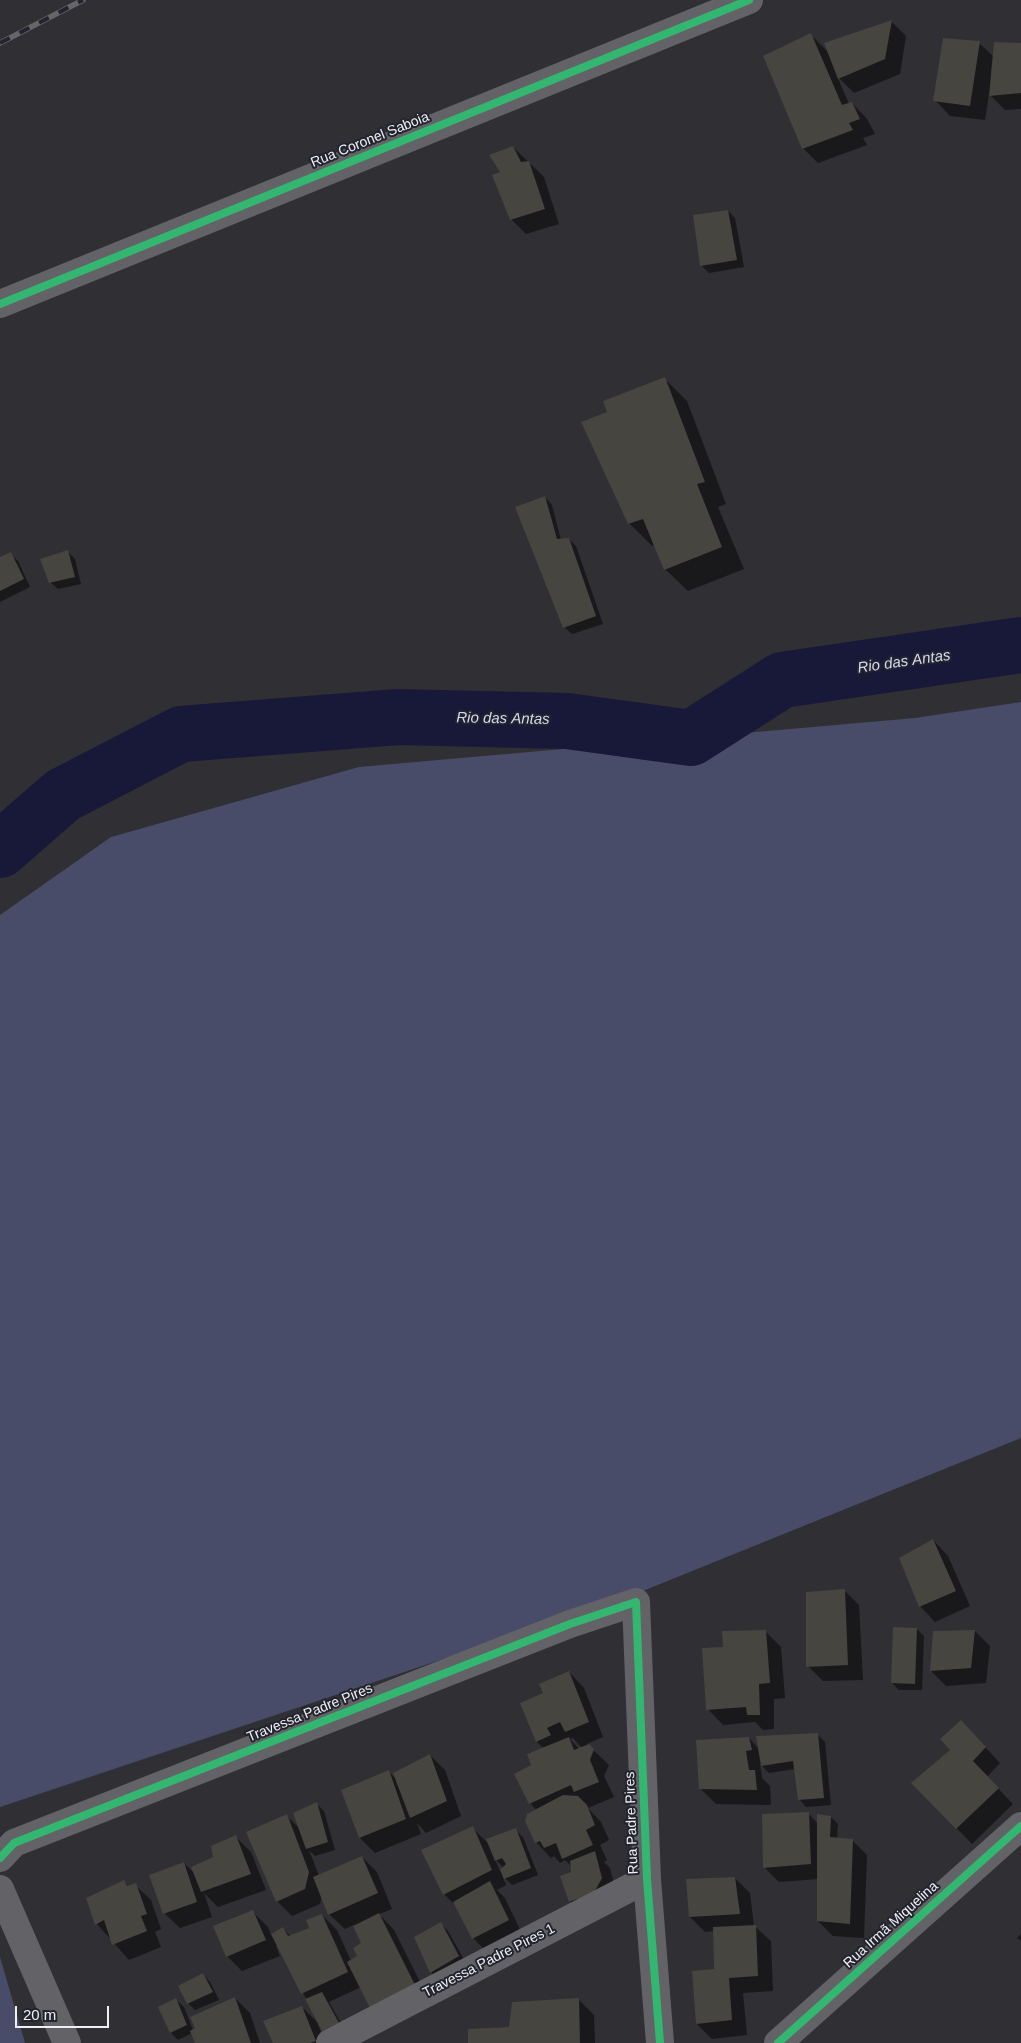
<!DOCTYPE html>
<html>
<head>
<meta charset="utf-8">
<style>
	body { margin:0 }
	#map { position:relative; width:1021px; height:2043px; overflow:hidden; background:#2f2f34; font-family:Arial,sans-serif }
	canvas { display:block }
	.scale { position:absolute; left:15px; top:2006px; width:94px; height:22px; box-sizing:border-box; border:2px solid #eff0f6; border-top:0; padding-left:6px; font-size:15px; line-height:18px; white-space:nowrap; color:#eff0f6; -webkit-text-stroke:4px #23242d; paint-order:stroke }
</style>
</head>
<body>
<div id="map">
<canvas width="1021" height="2043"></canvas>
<div class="scale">20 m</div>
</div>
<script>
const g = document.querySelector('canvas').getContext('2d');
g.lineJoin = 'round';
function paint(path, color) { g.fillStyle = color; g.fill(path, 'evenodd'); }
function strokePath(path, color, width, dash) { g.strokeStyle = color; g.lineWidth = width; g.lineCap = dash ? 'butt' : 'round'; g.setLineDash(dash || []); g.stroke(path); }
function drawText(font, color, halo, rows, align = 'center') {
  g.font = font + ' Arial,sans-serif'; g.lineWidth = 4; g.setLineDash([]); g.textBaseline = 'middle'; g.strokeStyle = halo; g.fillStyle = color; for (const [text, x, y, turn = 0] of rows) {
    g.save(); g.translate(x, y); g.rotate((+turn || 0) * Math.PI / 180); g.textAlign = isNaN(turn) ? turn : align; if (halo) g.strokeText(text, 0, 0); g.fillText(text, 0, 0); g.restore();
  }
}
paint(new Path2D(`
	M1021,702V1438L623,1599L0,1807V915L111,837L359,767L915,718Z
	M0,1957L25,2043H0Z`), '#494c69');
paint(new Path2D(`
	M891,21L906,36L900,74L854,93L837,76L849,104L852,103L867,119L875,134L863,138L867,145L818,163L803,148L811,35L830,54Z
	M979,43L994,57L1021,44V109L1005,110L989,94L985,120L950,116L935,100Z
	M513,147L544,177L559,224L526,234L511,219L502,172Z
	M728,211L735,218L744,267L709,273L702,266L694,216Z
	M665,379L687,401L726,504L718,507L744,569L688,591L665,569L655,544L652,546L629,523L609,413Z
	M545,497L552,505L561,540L569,539L576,546L603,624L572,634L564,627Z
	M67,551L75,559L81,584L58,589L50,582Z
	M10,554L18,561L30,587L0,602V558Z
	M933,1540L948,1556L970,1606L935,1622L920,1606Z
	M844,1590L859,1605L863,1680L823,1681L808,1666Z
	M917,1629L924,1636L922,1690H899L892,1683Z
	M765,1631L781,1647L785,1698L774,1699V1729L763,1730L755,1722L723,1725L708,1709L724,1648Z
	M975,1631L990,1646L986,1683L946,1686L931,1671L935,1632Z
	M569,1672L584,1688L603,1737L587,1744L609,1765L604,1776L614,1797L588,1808L601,1822L609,1840L600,1845L607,1860L604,1862L610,1868L616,1893L585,1916L570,1901L572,1867L565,1860L560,1863L554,1856L551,1858L536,1842V1810L530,1803L533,1765L544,1749L537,1742L544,1694ZM573,1738L582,1748L579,1749L570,1739Z
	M817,1734L825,1742L831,1805L806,1807L799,1799L795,1769L769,1773L760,1764L762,1778L770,1786L771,1805L716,1804L701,1789L749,1738L759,1749Z
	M976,1737L1000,1763L987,1777L1013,1804L972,1844L913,1783Z
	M430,1755L445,1770L461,1816L426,1833L417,1823L421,1834L375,1853L360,1838L343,1790L388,1771L397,1780Z
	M317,1804L324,1811L335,1850L315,1856L309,1850L319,1876L362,1857L377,1872L392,1909L379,1914L394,1930L432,2006L389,2028L374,2013L361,1987L329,2002L345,2030L331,2038L323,2031L278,1945L276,1946L280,1956L242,1971L227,1956L253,1912L268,1927L271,1935L283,1928L291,1937L310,1928L322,1915L337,1930L351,1961L358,1957L362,1943L354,1925L345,1929L329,1914L322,1895L320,1904L292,1916L277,1901L287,1816L300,1829Z
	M808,1813L818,1824L831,1817L838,1824L837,1839L852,1840L867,1855L864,1938L833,1936L818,1921V1879L779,1882L764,1867Z
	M472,1828L491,1846L515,1830L523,1837L538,1875L512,1885L502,1875L506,1885L497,1890L505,1898L523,1936L488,1953L473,1938L458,1908L444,1894ZM495,1859L504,1868L500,1871Z
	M236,1837L251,1852L266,1890L218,1907L204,1893L212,1917L180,1928L164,1913L184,1863L196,1875Z
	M735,1878L750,1893L754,1926L771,1941L773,1991L743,1993L747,2035L712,2039L697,2024L715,1970V1931L705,1932L690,1917Z
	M124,1882L129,1887L135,1885L151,1900L161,1929L155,1932L161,1947L129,1960L97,1924Z
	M440,1923L448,1931L466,1963L438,1979L431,1972Z
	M1021,1934V1941L1017,1938Z
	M203,1974L210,1982L219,2000L195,2010L188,2003Z
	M235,1998L250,2013L260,2043H197L192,2033L178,2040L171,2033L176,2000L184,2007L193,2030Z
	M579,2000L594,2015L595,2043H469Z
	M302,2007L317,2022L325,2043H274Z`), '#0007');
strokePath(new Path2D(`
	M0,850L63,795L181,734L398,717L567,721L691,738L782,680L1021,645`), '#181839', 56);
paint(new Path2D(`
	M892,20L885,59L838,79L824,43Z
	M811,33L842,105L852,102L860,119L849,123L853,130L802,149L763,56Z
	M943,38L980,41L970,106L933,101Z
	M994,42L1021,43V93L989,96Z
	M513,146L521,162L529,161L545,209L510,220L492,175L500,172L489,155Z
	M728,210L737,260L700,266L693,215Z
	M665,377L705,482L697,484L722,547L664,570L643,519L628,524L581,422L607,412L603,401Z
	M545,496L557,539L569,538L596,616L563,628L515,507Z
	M68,550L75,577L49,583L40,559Z
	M11,552L24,579L0,591V557Z
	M933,1539L956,1591L919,1607L899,1558Z
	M845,1589L848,1665L806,1667V1592Z
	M893,1627L917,1628L915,1684L891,1683Z
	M766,1630L770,1683L759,1684L760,1715H747L746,1707L706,1710L702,1648L723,1647L722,1631Z
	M975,1630L971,1668L930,1671L933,1631Z
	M569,1671L589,1722L565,1732L560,1722L547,1728L551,1735L536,1742L520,1703L543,1693L539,1684Z
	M961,1720L986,1747L973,1761L999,1788L956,1829L911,1783L950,1750L940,1739Z
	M818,1733L824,1798L798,1800L793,1761L761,1766L756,1736Z
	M569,1737L574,1750L589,1744L594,1749L590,1760L599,1782L574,1792L571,1785L529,1804L514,1774L531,1765L527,1754Z
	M749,1737L752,1750L746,1751L749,1770H755L757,1790L699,1789L696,1740Z
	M430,1754L447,1801L410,1818L393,1773Z
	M389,1770L406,1819L359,1838L341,1790Z
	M563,1795L578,1796L587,1805L595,1825L586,1830L593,1845L562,1859L556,1843L544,1848L540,1841L535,1843L525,1821L527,1814Z
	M317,1802L328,1842L306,1849L293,1813Z
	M809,1812L811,1864L763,1868L762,1814Z
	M287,1814L309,1872L305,1889L276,1902L246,1832Z
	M817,1814L831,1816L830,1837L853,1839L850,1924L817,1921Z
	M473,1826L492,1870L443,1895L421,1850Z
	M516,1828L531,1868L504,1879L500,1870L506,1864L502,1858L495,1861L486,1839Z
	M236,1835L251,1874L201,1892L191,1867L213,1857L211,1846Z
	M595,1851L602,1878L594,1893L569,1902L560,1876L571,1872L570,1861Z
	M362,1856L378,1893L328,1915L313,1877Z
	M184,1862L197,1902L163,1914L149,1875Z
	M735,1877L740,1914L689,1917L686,1879Z
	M124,1880L127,1886L136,1883L147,1914L141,1916L147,1931L112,1945L104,1920L95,1925L86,1898Z
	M490,1881L509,1920L472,1939L453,1902Z
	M253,1910L266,1940L226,1957L213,1926Z
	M379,1913L418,1991L373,2014L347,1962L357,1956L353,1948L361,1943L353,1926Z
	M322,1914L348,1972L301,1994L271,1934L283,1927L288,1936L309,1928L306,1920Z
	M441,1922L459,1956L430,1973L414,1937Z
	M756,1925L758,1976L729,1978L732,2020L696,2024L692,1971L714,1969L713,1927Z
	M203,1973L213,1992L187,2004L178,1986Z
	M322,1992L339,2023L322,2031L305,1999Z
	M235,1997L251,2043H195L190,2031L195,2028L190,2017Z
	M176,1998L187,2025L170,2033L158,2007Z
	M579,1998L580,2043H468V2029L509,2027L512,2002Z
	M302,2006L316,2041L310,2043H273L263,2021Z`), '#46453f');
strokePath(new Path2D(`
	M0,304L749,0
	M0,1858L14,1843L570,1624L636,1602L647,1879L660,2043
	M0,1889L67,2043
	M330,2043L647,1879
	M778,2043L1021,1826`), '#636367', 28);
const rail = new Path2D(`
	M0,43L83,0`);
strokePath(rail, '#66666a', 5.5);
strokePath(rail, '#23242d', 4, [11]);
strokePath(new Path2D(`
	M0,304L749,0
	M0,1858L14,1843L570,1624L636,1602L647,1879L660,2043
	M778,2043L1021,1826`), '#33b770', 8);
drawText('14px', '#eff0f6', '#23242d', [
	["Rua Coronel Saboia",370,140,-22],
	["Travessa Padre Pires",310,1713,-22],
	["Rua Padre Pires",632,1823,-92],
	["Rua Irmã Miquelina",891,1925,-42],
	["Travessa Padre Pires 1",489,1961,-27]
]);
drawText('italic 15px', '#d4d8f4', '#23242d', [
	["Rio das Antas",904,662,-8],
	["Rio das Antas",503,719,1]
]);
</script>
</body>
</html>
